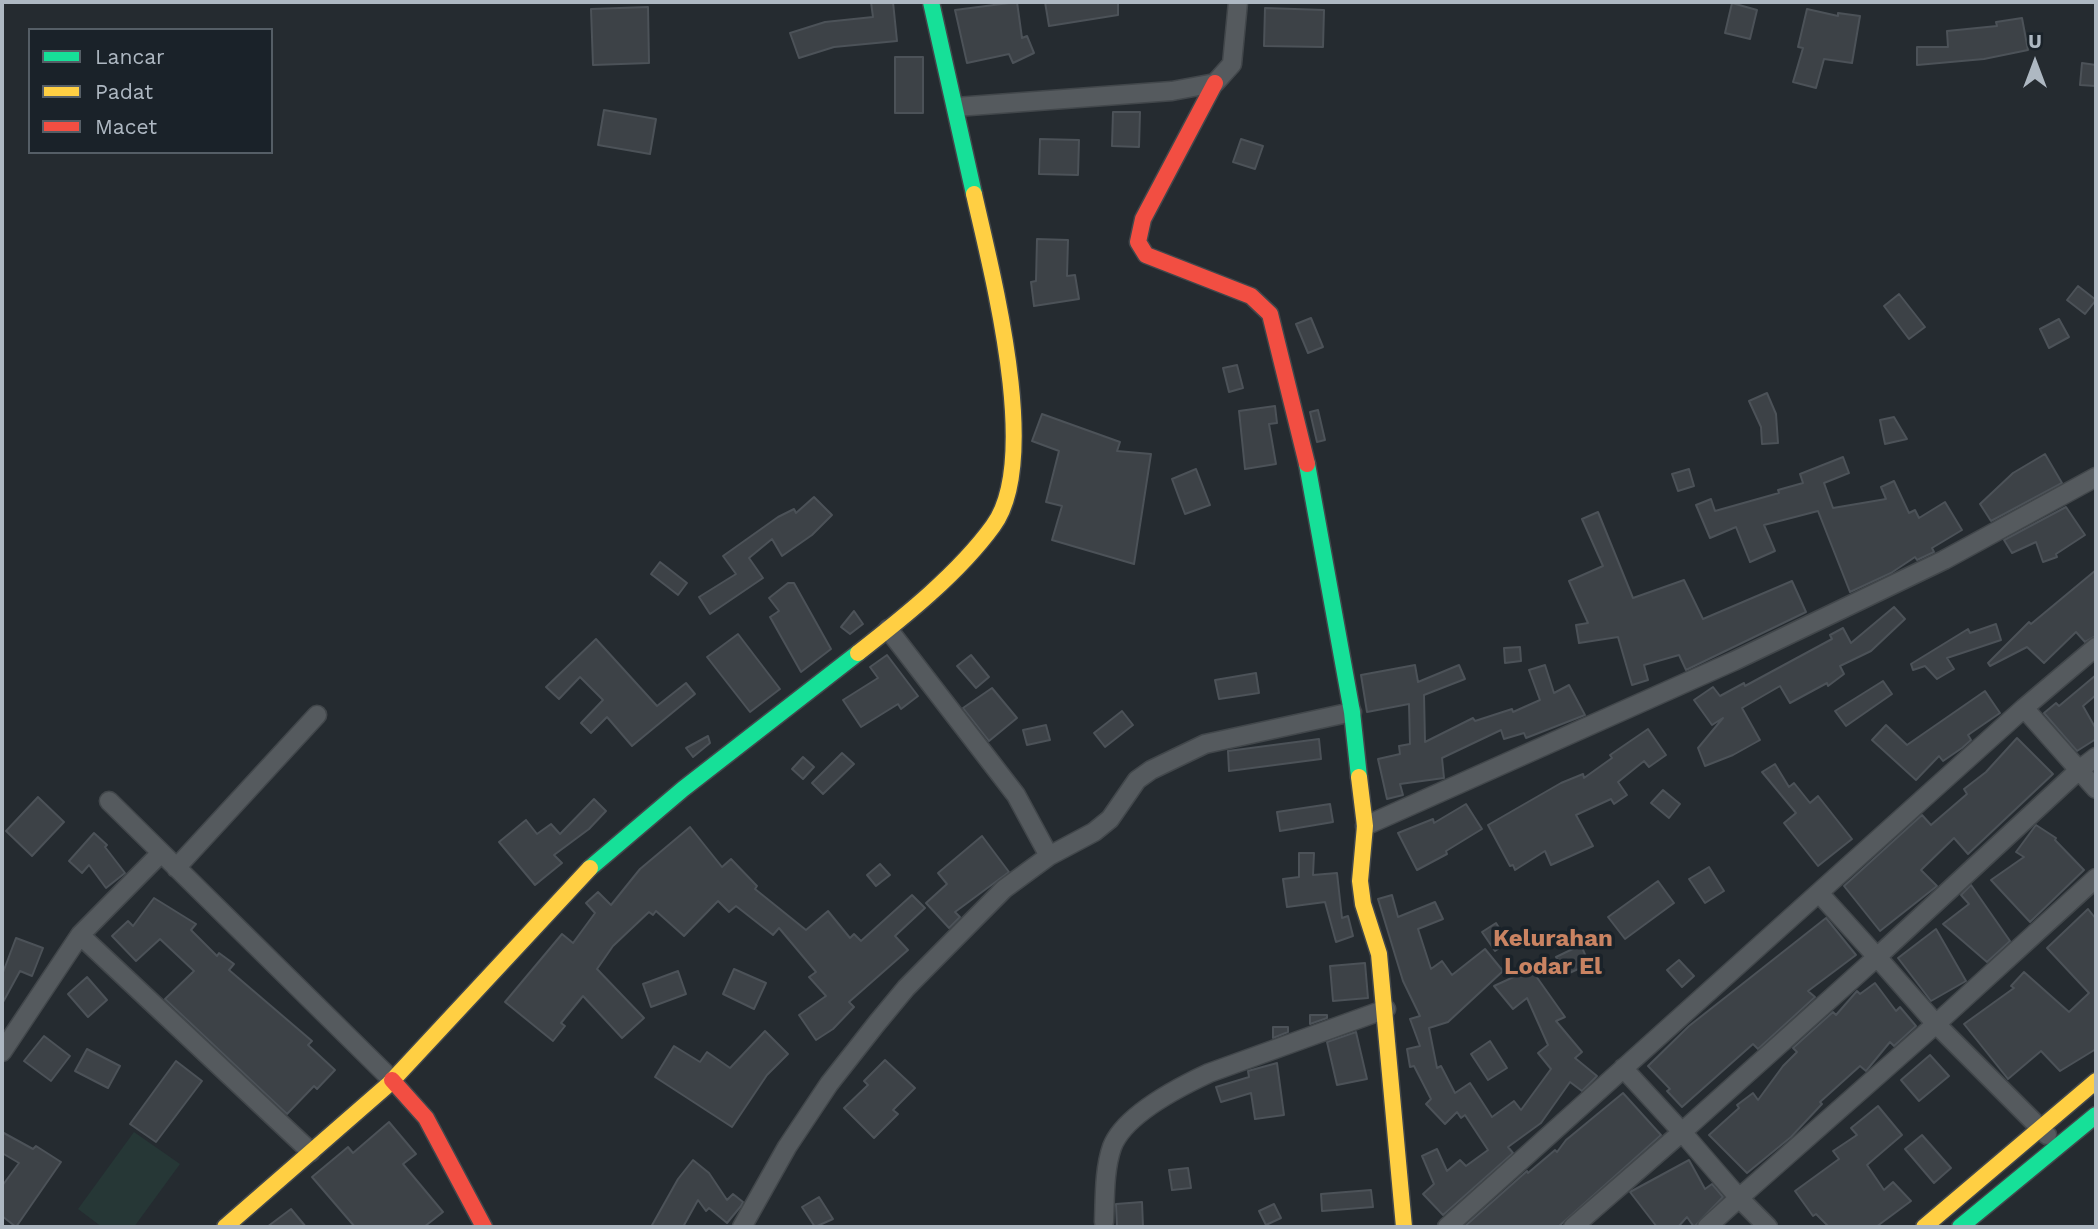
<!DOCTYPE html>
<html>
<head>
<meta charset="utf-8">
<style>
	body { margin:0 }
	#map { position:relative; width:2098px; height:1229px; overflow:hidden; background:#252b30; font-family:"Work Sans",sans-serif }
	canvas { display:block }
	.frame { position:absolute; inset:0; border:4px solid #aeb8c2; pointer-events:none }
	.legend { position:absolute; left:28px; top:28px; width:245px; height:126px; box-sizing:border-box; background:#1a2229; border:2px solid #555e66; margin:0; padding:9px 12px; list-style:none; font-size:21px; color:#aeb8c2 }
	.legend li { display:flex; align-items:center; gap:14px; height:35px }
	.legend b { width:35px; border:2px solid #555e66 }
	.north { position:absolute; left:2000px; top:28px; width:70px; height:70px; -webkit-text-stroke:5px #1a2229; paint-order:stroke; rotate:0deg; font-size:19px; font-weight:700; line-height:28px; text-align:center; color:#aeb8c2 }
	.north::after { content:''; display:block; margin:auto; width:24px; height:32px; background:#aeb8c2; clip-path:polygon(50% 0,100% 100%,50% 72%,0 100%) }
</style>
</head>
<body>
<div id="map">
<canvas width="2098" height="1229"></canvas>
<div class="frame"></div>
<ul class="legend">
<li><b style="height:9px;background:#16e098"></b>Lancar</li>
<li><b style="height:9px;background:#ffcf43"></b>Padat</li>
<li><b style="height:9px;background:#f24e42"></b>Macet</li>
</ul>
<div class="north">U</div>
</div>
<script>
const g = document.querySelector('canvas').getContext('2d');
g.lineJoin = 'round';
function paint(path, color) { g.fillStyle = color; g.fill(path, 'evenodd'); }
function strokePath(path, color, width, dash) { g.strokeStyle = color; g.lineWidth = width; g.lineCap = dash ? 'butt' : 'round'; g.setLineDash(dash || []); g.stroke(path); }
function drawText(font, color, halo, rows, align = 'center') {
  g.font = font + ' "Work Sans",sans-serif'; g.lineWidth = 7; g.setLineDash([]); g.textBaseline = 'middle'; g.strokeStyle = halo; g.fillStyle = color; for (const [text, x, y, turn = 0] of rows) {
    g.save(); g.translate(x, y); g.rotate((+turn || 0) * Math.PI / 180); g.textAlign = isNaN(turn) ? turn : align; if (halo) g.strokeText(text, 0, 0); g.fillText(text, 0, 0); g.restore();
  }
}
paint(new Path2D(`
	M134,1132L180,1164L134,1227H102L78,1209Z`), '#263736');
const building = new Path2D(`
	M871,2H893L897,41L834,47L799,58L790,33L825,22L873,17Z
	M1017,2L1022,38L1027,36L1034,53L1013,63L1009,54L967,63L955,10Z
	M1045,2H1118V15L1049,26Z
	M1732,3L1757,10L1750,39L1725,33Z
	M648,7L649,63L593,65L591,9Z
	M1265,8L1324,10L1323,47L1264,46Z
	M1807,9L1838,16V13L1860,16L1852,63L1824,59L1816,88L1793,82L1803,48L1798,47Z
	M2022,18L2028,50L1984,59L1917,65V47H1948L1947,31L1997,26L1996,22Z
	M895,57H923V113H895Z
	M2082,63L2096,65V86L2080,85Z
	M604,110L656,119L650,154L598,145Z
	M1113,112H1140L1139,147L1112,146Z
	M1040,139L1079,140L1078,175L1039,174Z
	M1241,139L1263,146L1255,169L1233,162Z
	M1037,239L1068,240L1067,276L1075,275L1079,299L1034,306L1031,282L1036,281Z
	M2078,286L2096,300L2085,314L2067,300Z
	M1899,294L1925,327L1909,339L1884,306Z
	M1311,318L1323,347L1308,353L1296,324Z
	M2059,319L2069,337L2049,348L2040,329Z
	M1237,365L1243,388L1229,392L1223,368Z
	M1767,393L1776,414L1778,443L1762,444L1761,427L1749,401Z
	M1275,406L1277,423L1269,424L1276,464L1245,469L1239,411Z
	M1318,410L1325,440L1317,442L1310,412Z
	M1042,414L1120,442L1117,451L1151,454L1134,564L1052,540L1062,506L1046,502L1059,451L1032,441Z
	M1894,417L1907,439L1885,444L1880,420Z
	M2045,454L2062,483L1991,521L1980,504L2013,473Z
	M1843,457L1849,473L1824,483L1833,508L1886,499L1881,487L1894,481L1909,513L1915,510L1919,518L1945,502L1962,530L1932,548L1934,552L1917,560L1915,557L1891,573L1850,592L1818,511L1764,525L1775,551L1750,562L1736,527L1710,538L1696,505L1711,499L1715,511L1779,493L1778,490L1803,483L1800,474Z
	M1196,469L1210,505L1185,514L1172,479Z
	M1689,469L1694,486L1678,491L1672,474Z
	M814,497L832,515L812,535L782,556L772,539L749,558L763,578L710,614L699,597L736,574L723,556L778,517L794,509L796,513Z
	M2066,507L2085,535L2056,554L2057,557L2043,562L2036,542L2012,553L2004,540Z
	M1598,512L1633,598L1684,580L1703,619L1792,581L1806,612L1686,670L1679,655L1644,665L1648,680L1632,685L1618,637L1579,643L1576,625L1588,623L1569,581L1603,566L1582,519Z
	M660,562L687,583L678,595L651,574Z
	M2096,570V636L2085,642L2076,632L2044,663L2027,647L1990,666L1988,663L2029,622L2031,624Z
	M788,583H794L831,649L801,672L770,617L779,611L769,598Z
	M1894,607L1905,619L1871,651L1840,666L1844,674L1828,686L1827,683L1790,703L1780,686L1742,708L1760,740L1733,755L1705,766L1698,748L1723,718L1712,725L1694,700L1713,687L1720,696L1744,683L1745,686L1832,639L1830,635L1843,628L1851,643Z
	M854,611L863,624L850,634L841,627Z
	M1996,624L2001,640L1947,658L1954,669L1937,679L1925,666L1913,670L1911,664L1968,629L1970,633Z
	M738,634L780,689L750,712L707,657Z
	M596,639L657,706L686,683L695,694L632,746L607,717L591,733L581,723L603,700L580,677L559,699L546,687Z
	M1520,647L1521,661L1505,663L1504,648Z
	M887,655L918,696L901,709L898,704L861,727L843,700L878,678L870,667Z
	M971,655L989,677L976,688L957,666Z
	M1415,665L1418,682L1459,665L1465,679L1424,695L1425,742L1473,718L1475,721L1512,709L1513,712L1540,700L1529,670L1545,665L1554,693L1569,685L1585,715L1526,738L1524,733L1504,739L1501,730L1442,758L1444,778L1400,784L1403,795L1387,799L1378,759L1400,754L1399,746L1410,744L1409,704L1367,712L1361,675Z
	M1256,673L1259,693L1219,699L1215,680Z
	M2096,675V695L2083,706L2096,729V739L2077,751L2044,713L2056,703L2059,706Z
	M1883,681L1892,694L1846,726L1835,711Z
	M992,688L1017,718L989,741L963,708Z
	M1985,691L2000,713L1968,735L1971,740L1962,748L1943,761L1939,756L1916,780L1872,740L1886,725L1907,745Z
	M1122,711L1133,725L1105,747L1094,733Z
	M1046,725L1050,740L1027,745L1023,730Z
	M1648,729L1666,755L1649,767L1644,761L1618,782L1627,795L1614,804L1611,799L1576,815L1593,846L1551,865L1545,851L1515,870L1513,865L1510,866L1488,825L1561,783L1583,774L1584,778L1612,758L1610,755Z
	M708,736L710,743L693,757L686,748Z
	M2017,738L2053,774L1968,854L1954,838L1921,870L1937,886L1880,931L1844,886L1922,815L1931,825L1967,794L1964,789L1986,772Z
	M1319,739L1321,759L1229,771L1228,751Z
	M842,753L854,764L823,794L812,783Z
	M803,757L814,767L803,779L792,769Z
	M1775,764L1789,787L1794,783L1810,803L1818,796L1852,839L1818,866L1784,823L1796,813L1762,772Z
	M1663,790L1680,804L1669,818L1651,803Z
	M38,797L64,822L32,856L6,831Z
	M594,799L606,811L589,829L554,855L562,863L535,885L499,842L526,820L537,834L551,824L560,834Z
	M1330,804L1333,822L1280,831L1277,812Z
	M1466,804L1482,829L1446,851L1447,854L1417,870L1398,833L1433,819L1434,823Z
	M2036,825L2056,838L2055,840L2084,870L2030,922L1991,880L2024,857L2016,852Z
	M690,827L722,867L731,859L757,886L755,889L806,930L828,911L850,938L854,934L861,941L912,895L925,908L895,936L908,950L849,1002L854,1007L833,1029L816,1040L799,1015L826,996L809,977L816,972L779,928L773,935L736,906L729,912L718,901L684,936L656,911L653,915L649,912L613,946L597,969L644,1018L622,1038L583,996L561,1023L565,1026L553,1041L505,1002L562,934L573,943L595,913L586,903L598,892L611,905L640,869Z
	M94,833L107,845L105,847L125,873L106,888L89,865L82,873L69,861Z
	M982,836L1009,872L955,912L960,917L949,928L926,903L947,884L938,873Z
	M1299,853H1314L1313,875L1337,873L1342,918L1348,916L1353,936L1336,942L1325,902L1287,907L1283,879L1299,877Z
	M880,864L890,875L876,886L867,875Z
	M1709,867L1724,891L1705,903L1689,879Z
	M1658,881L1674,903L1625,939L1608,917Z
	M1971,885L2010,941L1987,962L1943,924L1969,904L1961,895Z
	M1392,895L1398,917L1435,902L1443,919L1418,929L1431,969L1442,961L1452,975L1485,949L1503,971L1448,1022L1429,1028L1437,1068L1441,1066L1455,1093L1470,1083L1492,1117L1514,1101L1521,1110L1551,1069L1538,1053L1548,1045L1527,998L1513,1009L1494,986L1531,969L1565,1017L1556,1021L1582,1052L1575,1058L1597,1076L1582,1091L1570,1082L1541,1123L1508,1147L1513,1153L1443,1215L1423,1194L1434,1184L1422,1156L1437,1149L1447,1171L1460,1160L1466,1166L1488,1150L1465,1115L1461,1118L1457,1112L1445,1124L1426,1104L1431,1099L1414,1066L1410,1067L1407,1049L1420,1046L1410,1019L1420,1016L1403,981L1378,899Z
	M154,898L196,924L191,930L217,956L219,953L234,964L229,970L312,1041L308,1045L335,1070L317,1089L314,1086L287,1114L165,999L194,971L160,939L136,961L112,936L128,921L133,926Z
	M2088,909L2096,919V1049L2060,1071L2041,1051L2008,1079L1964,1024L2014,988L2011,986L2024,972L2069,1012L2089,993L2047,948Z
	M1826,918L1856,955L1808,991L1815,997L1758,1049L1753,1044L1682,1107L1667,1091L1670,1089L1648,1066L1689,1026Z
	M1496,923L1508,942L1495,951L1482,932Z
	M1936,929L1966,981L1931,1001L1898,958Z
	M16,938L43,948L32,976L20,971L2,1004V975Z
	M1581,945L1589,964L1565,975L1556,957Z
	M1679,960L1694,976L1682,987L1667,970Z
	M1365,963L1368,998L1333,1001L1330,966Z
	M734,969L766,983L754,1009L723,994Z
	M678,971L686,994L651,1007L643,984Z
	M87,977L107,1000L88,1017L68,994Z
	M1875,983L1896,1011L1900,1007L1916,1026L1894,1046L1890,1042L1866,1071L1860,1066L1820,1102L1822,1104L1791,1137L1747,1173L1709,1135L1739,1108L1737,1105L1753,1093L1758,1100L1783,1066L1797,1052L1793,1048L1833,1012L1836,1015L1857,991L1860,994Z
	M1310,1015H1327V1018L1310,1024Z
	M1273,1027H1288V1032L1273,1038Z
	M765,1031L788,1054L767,1075L732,1127L655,1077L674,1046L700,1062L707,1052L730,1068Z
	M1356,1032L1367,1079L1337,1085L1327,1042Z
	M44,1036L70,1056L51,1081L24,1061Z
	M1490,1041L1507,1068L1488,1080L1471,1054Z
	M87,1049L120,1066L108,1088L75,1071Z
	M1930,1055L1949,1076L1919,1101L1901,1080Z
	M885,1060L915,1088L893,1110L898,1114L874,1138L844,1108L868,1085L864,1081Z
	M176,1061L202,1081L156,1142L130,1124Z
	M1277,1063L1284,1115L1255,1119L1251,1093L1221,1102L1216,1087L1249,1077L1248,1071Z
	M1623,1093L1661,1135L1558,1227H1464L1527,1171L1528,1173L1555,1150L1557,1152L1566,1140Z
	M1878,1106L1902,1135L1867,1165L1884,1190L1893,1182L1911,1201L1876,1227H1829L1816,1214L1813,1216L1795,1191L1839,1159L1833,1151L1857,1135L1851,1128Z
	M389,1122L416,1154L403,1164L443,1212L424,1227H355L312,1177L348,1147L353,1153Z
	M2,1132L33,1149L36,1146L61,1162L16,1227L2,1216V1186L19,1163L2,1153Z
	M1922,1135L1951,1168L1934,1183L1905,1149Z
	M693,1160L709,1173L727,1200L733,1194L743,1202L741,1206L727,1223L709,1208L706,1211L698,1200L683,1227H651L678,1179Z
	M1689,1160L1705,1189L1712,1184L1723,1197L1694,1227L1687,1217L1678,1227H1657L1630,1192Z
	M1188,1168L1191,1188L1172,1190L1169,1170Z
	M1371,1190L1373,1207L1322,1211L1321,1194Z
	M819,1197L833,1219L815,1227L802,1207Z
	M1142,1202L1143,1227H1117L1116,1204Z
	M1274,1204L1281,1218L1266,1225L1259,1211Z
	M291,1209L306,1227H267Z`);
paint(building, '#3d4247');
strokePath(building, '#4c5258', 2);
const street = new Path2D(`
	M956,107L1172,91L1215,83L1232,64L1238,2
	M888,629L1016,795L1049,856
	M2024,708L2079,770L2096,757
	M109,801L392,1080
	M1365,826L1734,661L1944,560L2096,477
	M176,868L317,715
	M80,935L161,853
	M2,1052L80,935L311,1152
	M1623,1068L1682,1132L1877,957L1819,893
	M2047,1135L1936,1024L2096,878
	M1104,1222C1105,1198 1104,1170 1112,1147C1124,1115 1179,1087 1209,1073L1386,1009
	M742,1227L787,1147L829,1084L877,1023L906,988L1004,889L1049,856L1094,832L1110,819L1137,780L1151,770L1205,744L1352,712
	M1447,1227L2024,708L2096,647
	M1573,1227L1682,1132L1739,1198L1707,1227
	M1768,1227L1739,1198L1936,1024L1877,957L2079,770L2096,789`);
const fast = new Path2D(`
	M931,2L974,194
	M1307,464L1352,712L1359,777
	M590,868L683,789L858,653
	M1960,1227L2096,1115`);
const slow = new Path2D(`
	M858,653C904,617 959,573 993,526C1042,460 991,270 974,194
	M1359,777L1365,826L1360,881L1363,904L1379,954L1404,1227
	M225,1227L389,1084L590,868
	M1924,1227L2096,1081`);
const jam = new Path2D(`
	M1215,83L1143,219L1138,242L1146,255L1251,296L1270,314L1307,464
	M392,1080L426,1118L484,1227`);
strokePath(street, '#42474b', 21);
strokePath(fast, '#42474b', 19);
strokePath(slow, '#42474b', 19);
strokePath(jam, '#42474b', 19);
strokePath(street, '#555a5e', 18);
strokePath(fast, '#16e098', 16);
strokePath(slow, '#ffcf43', 16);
strokePath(jam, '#f24e42', 16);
drawText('bold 24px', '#c98362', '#1a2229', [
	["Kelurahan",1553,939],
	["Lodar El",1553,967]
]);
</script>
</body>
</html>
